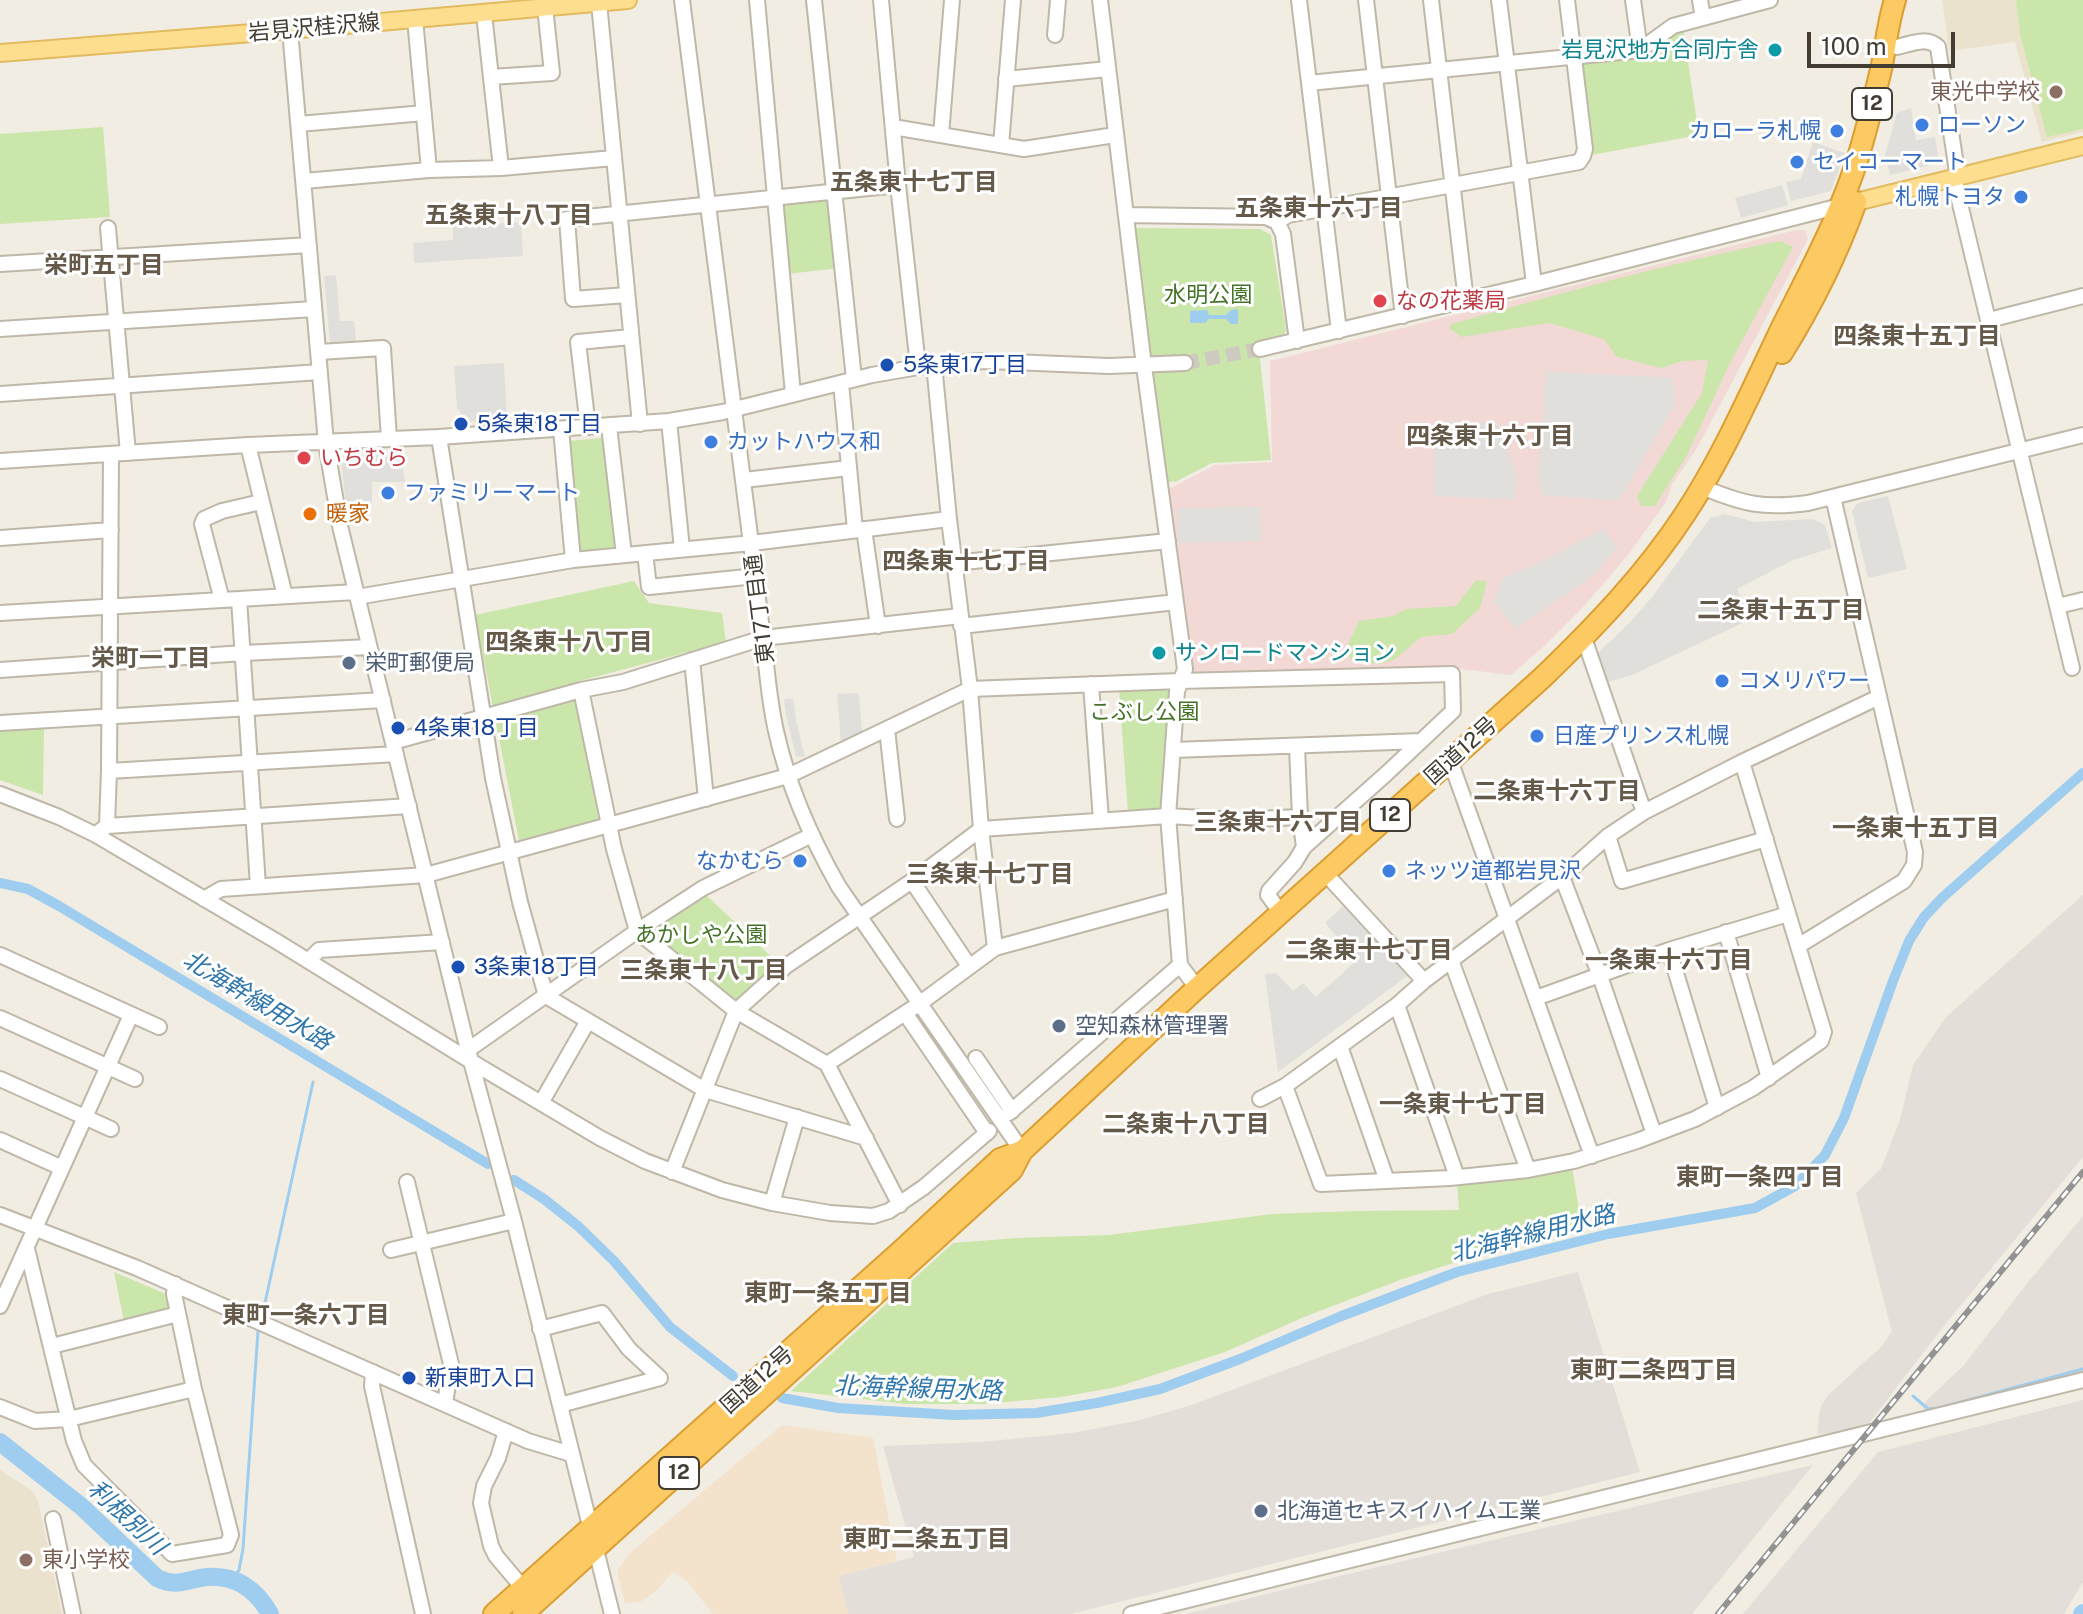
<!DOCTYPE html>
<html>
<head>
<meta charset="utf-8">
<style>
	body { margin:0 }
	#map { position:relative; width:2083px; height:1614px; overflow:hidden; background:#f1ede2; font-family:"Public Sans",sans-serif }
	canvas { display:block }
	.scale { position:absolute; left:1807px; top:32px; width:148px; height:36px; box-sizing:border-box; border:4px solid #423c33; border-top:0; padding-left:10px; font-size:24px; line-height:28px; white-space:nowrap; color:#423c33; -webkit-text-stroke:6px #fff; paint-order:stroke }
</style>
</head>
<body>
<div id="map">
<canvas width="2083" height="1614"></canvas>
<div class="scale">100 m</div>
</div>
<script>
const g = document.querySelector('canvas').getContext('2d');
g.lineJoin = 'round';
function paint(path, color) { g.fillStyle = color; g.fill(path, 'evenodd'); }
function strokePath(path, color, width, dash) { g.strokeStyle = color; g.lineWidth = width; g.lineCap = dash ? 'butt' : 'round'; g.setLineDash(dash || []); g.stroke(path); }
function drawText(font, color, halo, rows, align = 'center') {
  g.font = font + ' "Public Sans","Noto Sans JP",sans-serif'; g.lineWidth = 6; g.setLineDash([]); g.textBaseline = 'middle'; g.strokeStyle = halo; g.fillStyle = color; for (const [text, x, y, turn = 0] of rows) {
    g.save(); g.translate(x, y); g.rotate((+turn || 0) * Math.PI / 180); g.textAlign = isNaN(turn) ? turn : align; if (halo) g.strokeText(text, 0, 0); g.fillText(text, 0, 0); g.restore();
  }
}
paint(new Path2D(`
	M782,1425L873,1438L897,1561L839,1576L848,1614H713L687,1581L673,1572L655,1592L642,1601L625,1604L617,1571L630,1553Z`), '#f4e3cc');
paint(new Path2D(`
	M2083,895V1157L1947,1322L1866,1427L1838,1433L1817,1434L1819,1414L1822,1404L1828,1395L1881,1347L1892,1332L1856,1193L1881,1169L1900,1120L1913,1065L1946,1017Z
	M2083,1216V1370L1924,1411L1925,1402L1964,1365L2029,1281Z
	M1578,1272L1640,1472L1071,1614H848L839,1576L914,1557L883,1446L982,1442L1072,1433L1136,1421L1189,1406L1488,1294Z
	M2083,1400V1582L2064,1614H1743L1878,1452Z
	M1813,1465L1692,1614H1186L1344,1575Z`), '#e3ded8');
paint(new Path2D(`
	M1942,0H2083V132L2042,142L2015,42L1949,51Z
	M0,1470L32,1491L38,1500L62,1614H0Z`), '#eae2cc');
paint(new Path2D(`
	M1796,230H1805L1808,239L1696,450L1672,484L1666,502L1628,555L1586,604L1542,648L1511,675L1461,669L1194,673L1167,490L1215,465L1272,462L1270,361Z`), '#f2d9d5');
paint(new Path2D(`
	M2016,0H2083V129L2047,137L2020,34Z
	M1683,29L1699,135L1592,155L1580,64L1638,58Z
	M103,127L110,217L0,224V134Z
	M831,197L839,268L787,274L779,202Z
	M1133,228L1260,229L1271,235L1286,330L1284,334L1258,341L1271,460L1212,463L1175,482L1173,481L1166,484Z
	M1780,241L1793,247L1730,363L1687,455L1655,506H1641L1637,496L1702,393L1708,360L1683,361L1661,368L1617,357L1604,339L1549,323L1461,337L1449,328L1452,324C1560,293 1670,263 1780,241Z
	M604,438L616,549L583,552L580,550L568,441Z
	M1476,580L1487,581L1480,608L1452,634L1421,637L1394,660L1378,664L1351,659L1345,651L1359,621L1393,616L1406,609L1456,606Z
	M634,581L649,603L722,613L726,642L576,682L600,828L520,846L475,615Z
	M1171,687L1162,811L1128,813L1119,689Z
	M44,728L43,795L0,780V731Z
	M703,892L781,966L736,1006L644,931Z
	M1572,1167L1581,1222L1400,1280L1304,1317L1225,1352L1117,1387L1061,1397L984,1404H906L791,1391L953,1243L1017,1238L1109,1235L1272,1214L1356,1211L1459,1210L1457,1182Z
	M114,1272L166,1294L171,1307L167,1311L124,1321Z`), '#cbe6ab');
paint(new Path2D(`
	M1911,108L1916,140L1935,137L1939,163L1890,175L1885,155L1897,113Z
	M1813,142L1845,153L1831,191L1791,201L1786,182L1801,179Z
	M1782,185L1788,205L1741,218L1735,198Z
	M521,222L523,256L414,263L413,243L453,240V226Z
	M336,275L340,321H354L356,342L330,344L324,276Z
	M504,363L507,419L461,422L460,410H457L454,366Z
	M1546,371L1673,378L1675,405L1618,501L1543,495L1538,480Z
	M1435,421L1496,423L1517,475L1515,500L1433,496Z
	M401,453L405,482H372V504L346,508L341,457Z
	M1888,496L1907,569L1868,578L1852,511L1858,503Z
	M1260,507L1261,541L1178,543V508Z
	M1725,514L1755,522L1813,519L1825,525L1832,548L1793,560L1737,589L1751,619L1632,675L1608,682L1598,653L1632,620L1653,596L1710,518Z
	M1604,529L1617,548L1595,574L1516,629L1494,602L1503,577L1531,566Z
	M859,693L862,732L847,742H841L837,694Z
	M793,698L796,720L805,757L796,756L786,715L784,699Z
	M1343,906L1407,976L1278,1072L1265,974L1276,973L1293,991L1303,983L1316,997L1357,960L1325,923Z`), '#e1dfdb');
paint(new Path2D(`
	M1238,309V324H1231L1226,319H1208L1206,323H1190V311L1207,310L1209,315H1226L1231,310Z`), '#9ecdef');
strokePath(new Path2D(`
	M263,1312L313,1082
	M1913,1396L1928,1409L1939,1408L2083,1369
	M234,1579L239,1570L243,1549L258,1331`), '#9ecdef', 3);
strokePath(new Path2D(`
	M0,883L28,889L59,906L488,1164
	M514,1180L544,1199L578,1226L614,1261L670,1327L733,1376
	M782,1398L838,1408L954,1415L1036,1413L1097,1403L1160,1389L1240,1359L1339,1317L1457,1272L1608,1234L1755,1208L1795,1186L1825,1155L1844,1118L1893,981L1909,941L1924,917L1943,897L2083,773`), '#9ecdef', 10);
strokePath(new Path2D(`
	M0,1442L82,1507L157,1578C176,1588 188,1579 207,1577C236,1575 256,1589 270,1614
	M2082,1614L2083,1613`), '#9ecdef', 18);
strokePath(new Path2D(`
	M1185,363L1260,349`), '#cecabf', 14, [14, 7]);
const minor = new Path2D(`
	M682,0L763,638C767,669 769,701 776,731C788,786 811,838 839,887L1022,1151
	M757,0L793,394
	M814,0L854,379
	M881,0L898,185L918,366
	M1100,0L1144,366L1185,669L1177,691L1168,816L1180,965L1197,988
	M1299,0L1339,331
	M1366,0L1403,316
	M1431,0L1466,301
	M1499,0L1534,284
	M1633,0L1640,50
	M1700,0L1703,18
	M599,3L640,424
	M484,14L501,168
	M415,19L429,170
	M290,30L326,443L340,526L468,1050L514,1221L612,1614
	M1055,35L1058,0
	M1897,47C1911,44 1926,36 1938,47L1958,178
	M491,77L552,73L545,7
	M1006,79L1108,69
	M1309,83L1640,50L1673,26L1770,0
	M299,124L424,113
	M893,127L1024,149L1115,135
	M941,135L952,0
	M1001,145L1013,0
	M1954,179L2072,668
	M304,181L429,170L501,168L614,158
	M1126,215L1266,217L1277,222L1288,215L1579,162L1583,156L1585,149L1567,0
	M1277,222L1283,234L1297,341
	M108,228L128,453
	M0,264L309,245
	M627,295L573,299L567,219L898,185
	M1989,320L2083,296
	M0,329L314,309
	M1260,349L1534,284L1840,206
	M319,352L383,348L389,439
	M934,364L949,519L970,689L981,829L995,948
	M841,383L855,530
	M0,394L320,372
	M669,421L682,549
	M609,426L624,555
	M588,427L578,342L631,337
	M561,429L573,560
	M439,437L493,778L520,902L546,996L705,1090L866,1138
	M248,445L285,596
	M0,461L248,445L439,437L669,421L723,412L872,375L942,363L988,361L1109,366L1185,363
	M744,480L849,468
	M1702,487C1743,504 1763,509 1808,503L2083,435
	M864,529L878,626
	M0,538L111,530
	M645,553L649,587L756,576
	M954,563L1168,541
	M357,597L573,560L752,543L949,519
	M239,599L356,592
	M222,600L202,524L204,519L222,511L261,502
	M2058,606L2083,600
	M0,613L239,599L258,886
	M961,626L1176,602
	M1584,638L1644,812
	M692,660L706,799
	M0,670L243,653L369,647
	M1091,684L1101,820
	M581,690L623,682L763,638L960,616
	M0,723L383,700
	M887,729L897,819
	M393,742L581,690L614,849L637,931L703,888L812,835
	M1173,750L1421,741
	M1450,760L1592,1156
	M1742,762L1879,697
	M109,771L111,454
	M0,794L59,817L96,835L276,941L482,1068L600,1138L645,1161L722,1190L772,1203L830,1213L873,1216L889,1211L924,1187L989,1131
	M107,826L109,771L396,754
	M100,831L107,826L409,806
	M1608,836L1622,881L1766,839
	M1325,873L1424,981
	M1562,877L1600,976L1654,1134
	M912,881L969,966
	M204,899L221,889L426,875L788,776L970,689L1180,681L1452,674L1453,711L1386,774L1304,847
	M1281,913L1268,895L1269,891L1295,862L1304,847L1300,817L1297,747
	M1726,932L1769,1078
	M1669,950L1717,1108
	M0,955L159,1027
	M1451,960L1528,1170
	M308,961L319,950L442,942
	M1536,998L1669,950L1788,914
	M1397,1005L1457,1177
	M905,1013L987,1133
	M0,1018L135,1079
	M1340,1046L1387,1181
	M468,1050L637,931L736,1011L827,1064L919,1004L995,948L1175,899
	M976,1058L1012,1111
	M827,1064L900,1205
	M0,1079L111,1129
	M1285,1086L1321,1184L1450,1178L1528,1170L1574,1161L1637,1141L1695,1119L1753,1088L1821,1041L1824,1032L1798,946
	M1260,1099L1285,1086L1397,1005L1424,981L1562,877L1608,836L1644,812L1742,762L1798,946L1904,881L1914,865L1915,852L1833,497
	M541,1103L588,1021
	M1009,1113L1180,965
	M0,1140L62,1168
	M672,1172L736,1011L786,966L912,881L981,829L1168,816L1235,820L1300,817
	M407,1182L451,1364L445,1404
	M772,1203L797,1117
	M0,1215L137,1268L528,1441L571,1454
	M27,1249L74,1441L84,1465L172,1554L227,1545L231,1535L194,1389L174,1294L175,1284
	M391,1250L514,1221
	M0,1306L131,1015
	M540,1329L602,1313L629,1349L660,1378L560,1405
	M52,1346L178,1314
	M373,1372L372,1386L423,1614
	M0,1407L35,1421L69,1419L194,1389
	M506,1431L498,1458L484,1486L481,1503L491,1546L496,1556L523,1588
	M53,1519L73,1614
	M1131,1614L2083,1380`);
const major = new Path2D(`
	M0,53L290,30L628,0
	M1844,205L2083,146`);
const highway = new Path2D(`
	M1782,353C1812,305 1837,255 1856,202
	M494,1614L901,1251L1000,1159L1022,1151
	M523,1614L1012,1170L1022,1151L1197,988L1542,678C1595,627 1645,575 1685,514C1724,455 1752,389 1783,325C1811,269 1841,214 1859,154C1868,125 1875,95 1882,65C1886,43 1888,22 1895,0`);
strokePath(minor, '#bfb7a8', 18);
strokePath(major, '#e2bb60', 20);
strokePath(highway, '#db9e32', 24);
strokePath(minor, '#fff', 14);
strokePath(major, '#fdde8f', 16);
strokePath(highway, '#fcc962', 20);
const rail = new Path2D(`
	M1718,1614L2083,1172`);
strokePath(rail, '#939393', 6);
strokePath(rail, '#fff', 3, [9]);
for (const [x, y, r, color] of [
	[1775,50,8,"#0f9aa8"],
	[2056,92,8,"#8d6e63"],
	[1922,125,8,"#3f7fe0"],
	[1837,131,8,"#3f7fe0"],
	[1797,162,8,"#3f7fe0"],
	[2021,197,8,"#3f7fe0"],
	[1380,301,8,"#e0444e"],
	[887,365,8,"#1a4fb4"],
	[461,424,8,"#1a4fb4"],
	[711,442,8,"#3f7fe0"],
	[304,458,8,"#e0444e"],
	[388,493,8,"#3f7fe0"],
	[310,514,8,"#e8710a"],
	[1159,653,8,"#0f9aa8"],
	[349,663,8,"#5c6f8a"],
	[1722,681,8,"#3f7fe0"],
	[398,728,8,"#1a4fb4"],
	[1537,736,8,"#3f7fe0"],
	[800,861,8,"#3f7fe0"],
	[1389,871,8,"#3f7fe0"],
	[458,967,8,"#1a4fb4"],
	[1059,1026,8,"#5c6f8a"],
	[409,1378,8,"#1a4fb4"],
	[1261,1511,8,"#5c6f8a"],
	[26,1560,8,"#8d6e63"]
]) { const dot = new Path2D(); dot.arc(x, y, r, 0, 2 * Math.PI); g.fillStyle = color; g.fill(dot); strokePath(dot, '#fff', 3); }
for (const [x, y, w] of [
	[1872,104,40],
	[1390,815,40],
	[679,1473,40]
]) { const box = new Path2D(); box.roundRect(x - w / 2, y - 16, w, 32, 6); g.fillStyle = '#fff'; g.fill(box); strokePath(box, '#423c33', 2); }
drawText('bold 20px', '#423c33', null, [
	["12",1872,104],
	["12",1390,815],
	["12",679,1473]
]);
drawText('22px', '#423c33', '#fff', [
	["岩見沢桂沢線",314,28,-5],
	["東17丁目通",760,609,-97],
	["国道12号",1461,751,-42],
	["国道12号",757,1380,-42]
]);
drawText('22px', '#0d838f', '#fff', [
	["岩見沢地方合同庁舎",1759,50],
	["サンロードマンション",1175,653,"left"]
], 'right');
drawText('22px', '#785e54', '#fff', [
	["東光中学校",2040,92],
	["東小学校",42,1560,"left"]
], 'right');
drawText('22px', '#366cbe', '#fff', [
	["ローソン",1938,125],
	["カローラ札幌",1821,131,"right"],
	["セイコーマート",1813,162],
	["札幌トヨタ",2005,197,"right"],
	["カットハウス和",727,442],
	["ファミリーマート",404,493],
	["コメリパワー",1738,681],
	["日産プリンス札幌",1553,736],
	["なかむら",784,861,"right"],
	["ネッツ道都岩見沢",1405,871]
], 'left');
drawText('22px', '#447328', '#fff', [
	["水明公園",1208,295],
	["こぶし公園",1144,712],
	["あかしや公園",701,935]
]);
drawText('22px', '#be3a42', '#fff', [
	["なの花薬局",1396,301],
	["いちむら",320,458]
], 'left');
drawText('22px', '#164399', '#fff', [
	["5条東17丁目",903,365],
	["5条東18丁目",477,424],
	["4条東18丁目",414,728],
	["3条東18丁目",474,967],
	["新東町入口",425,1378]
], 'left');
drawText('22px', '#c56008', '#fff', [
	["暖家",326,514]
], 'left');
drawText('22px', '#4e5e75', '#fff', [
	["栄町郵便局",365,663],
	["空知森林管理署",1075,1026],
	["北海道セキスイハイム工業",1277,1511]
], 'left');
drawText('bold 24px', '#655a4a', '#fff', [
	["五条東十七丁目",914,183],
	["五条東十六丁目",1319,209],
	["五条東十八丁目",509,216],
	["栄町五丁目",104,266],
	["四条東十五丁目",1917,337],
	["四条東十六丁目",1490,437],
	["四条東十七丁目",966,562],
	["二条東十五丁目",1781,611],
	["四条東十八丁目",569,643],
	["栄町一丁目",151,659],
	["二条東十六丁目",1557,792],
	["三条東十六丁目",1278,823],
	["一条東十五丁目",1916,829],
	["三条東十七丁目",990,875],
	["二条東十七丁目",1369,951],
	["一条東十六丁目",1669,961],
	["三条東十八丁目",704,971],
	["一条東十七丁目",1463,1105],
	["二条東十八丁目",1186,1125],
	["東町一条四丁目",1760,1178],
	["東町一条五丁目",828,1294],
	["東町一条六丁目",306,1316],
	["東町二条四丁目",1654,1371],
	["東町二条五丁目",927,1540]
]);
drawText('italic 24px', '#2e76ac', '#fff', [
	["北海幹線用水路",257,1001,31],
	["北海幹線用水路",1533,1234,-14],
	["北海幹線用水路",918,1389,2],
	["利根別川",127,1518,43]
]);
</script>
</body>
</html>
